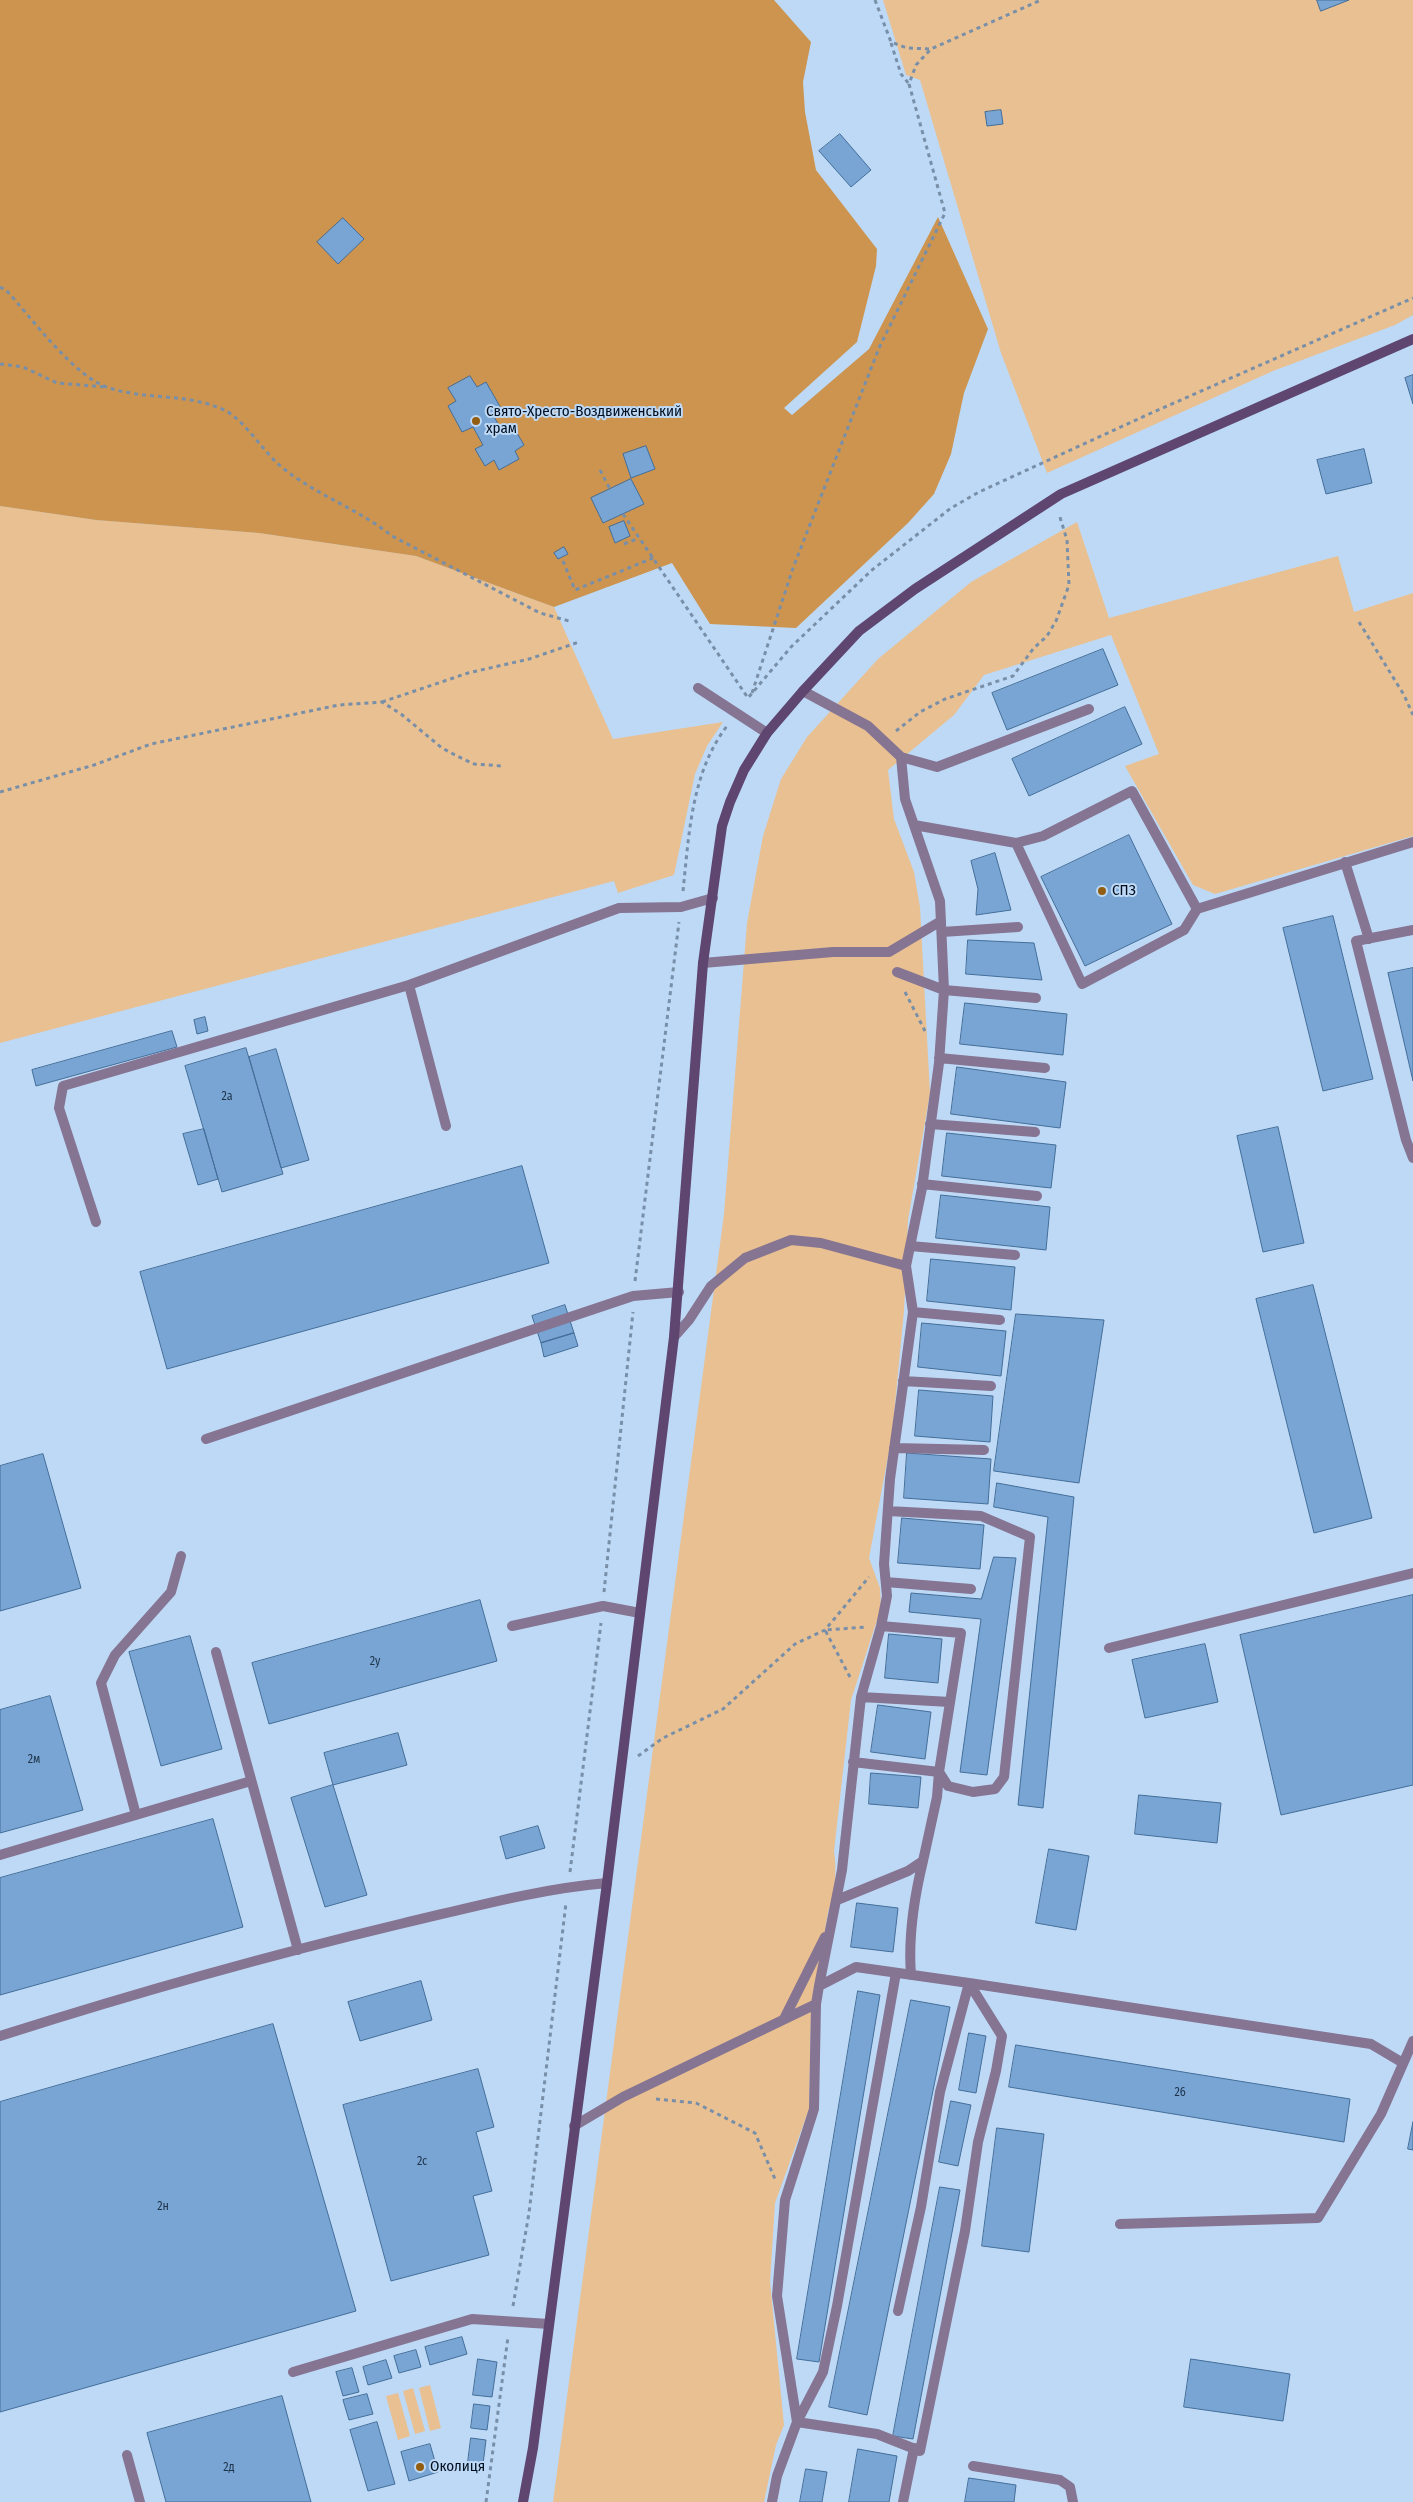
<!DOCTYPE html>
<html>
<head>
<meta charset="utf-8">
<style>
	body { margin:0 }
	canvas { display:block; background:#bdd9f6 }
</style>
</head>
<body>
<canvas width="1413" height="2502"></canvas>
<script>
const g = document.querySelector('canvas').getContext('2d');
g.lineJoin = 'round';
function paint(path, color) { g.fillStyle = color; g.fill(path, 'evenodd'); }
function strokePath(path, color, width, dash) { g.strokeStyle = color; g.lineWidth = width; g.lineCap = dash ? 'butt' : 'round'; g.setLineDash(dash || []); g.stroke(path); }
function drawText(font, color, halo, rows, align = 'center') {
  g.font = font + ' "Fira Sans Condensed",sans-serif'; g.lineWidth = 4; g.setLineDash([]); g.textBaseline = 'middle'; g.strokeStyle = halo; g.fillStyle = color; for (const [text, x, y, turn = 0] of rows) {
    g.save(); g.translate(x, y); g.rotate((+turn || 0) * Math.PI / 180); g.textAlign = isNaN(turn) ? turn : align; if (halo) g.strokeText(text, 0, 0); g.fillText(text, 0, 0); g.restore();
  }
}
paint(new Path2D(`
	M883,0H1413V315L1395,325L1273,371L1047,473L1001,353L920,80L906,75Z
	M0,506L96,520L259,533L416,556L554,607L613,739L723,722L707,746L695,774L674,875L618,893L614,881L0,1043Z
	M1077,522L1109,618L1338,556L1354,612L1413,593V836L1215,894L1193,885L1125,766L1159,754L1111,635L984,675L954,715L888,770L894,819L914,872L920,907L930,1093L908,1220L904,1311L892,1435L869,1558L880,1588L881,1608L851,1700L834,1851C837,1871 835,1893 828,1912L811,2014L809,2109L775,2203L770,2282L784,2425L776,2445L764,2502H553L724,1214L747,923L763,836L781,779L807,737L878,659L971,582Z
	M430,2385L441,2428L430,2431L419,2388Z
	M413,2388L425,2431L415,2434L403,2391Z
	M398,2393L410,2436L398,2440L386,2396Z`), '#e9c092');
paint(new Path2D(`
	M0,0H774L811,42L803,82L805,112L816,170L877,249L876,266L857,342L784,408L792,415L869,349L938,217L988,329L964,393L951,454L934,494L908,523L796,628L710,624L672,563L554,607L416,556L259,533L96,520L0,506Z`), '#cd944f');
const building = new Path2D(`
	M1317,0H1349L1321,11Z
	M1001,110L1003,124L987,126L985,112Z
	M840,134L871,170L851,187L819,151Z
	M343,218L364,239L338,264L317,242Z
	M1413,375V404L1405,378Z
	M470,376L477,387L486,382L502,410L493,415L504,434L514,428L524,445L515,451L519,459L499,470L494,460L485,466L475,449L483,445L473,427L462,432L448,406L456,401L448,388Z
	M646,446L655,469L631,478L623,454Z
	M1364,449L1372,483L1326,494L1317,460Z
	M631,479L644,504L603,523L591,498Z
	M624,521L630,536L615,543L609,527Z
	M564,547L568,554L558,559L554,553Z
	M1103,649L1118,685L1007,730L992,693Z
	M1125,707L1142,744L1029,796L1012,759Z
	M1129,835L1172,924L1085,966L1041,877Z
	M995,853L1011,910L976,915L978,889L971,861Z
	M1333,916L1373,1079L1323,1091L1283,928Z
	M968,940L1034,943L1042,980L966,974Z
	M1413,968V1081L1388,973Z
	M965,1003L1067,1014L1063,1055L960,1044Z
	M205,1017L208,1031L197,1034L194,1020Z
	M172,1031L177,1047L36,1086L32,1070Z
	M246,1048L283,1174L222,1192L185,1066Z
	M276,1049L309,1160L281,1168L249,1057Z
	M957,1067L1066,1082L1060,1128L951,1114Z
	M1278,1127L1304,1243L1263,1252L1237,1136Z
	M204,1129L218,1179L198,1185L183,1134Z
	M947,1133L1056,1145L1051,1188L942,1176Z
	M522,1166L549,1263L167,1369L140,1272Z
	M941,1195L1050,1207L1046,1250L936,1238Z
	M931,1259L1015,1267L1011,1310L927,1301Z
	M1313,1285L1372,1518L1314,1533L1256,1299Z
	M565,1305L574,1333L541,1343L532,1316Z
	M1016,1314L1104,1320L1079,1483L994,1471Z
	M922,1323L1006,1331L1001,1376L918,1367Z
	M574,1333L578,1346L544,1357L541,1343Z
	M919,1390L993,1396L990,1442L915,1436Z
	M907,1453L991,1459L988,1504L904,1498Z
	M43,1454L81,1588L0,1611V1466Z
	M997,1483L1074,1497L1043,1808L1018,1805L1048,1517L994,1507Z
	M902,1518L984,1525L980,1569L898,1563Z
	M994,1557L1016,1558L987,1775L960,1772L981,1619L909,1612L911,1593L981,1599Z
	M1413,1595V1785L1281,1815L1240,1635Z
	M480,1600L497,1661L269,1724L252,1663Z
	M889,1634L942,1639L938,1683L885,1678Z
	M190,1636L222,1749L161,1766L129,1652Z
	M1205,1644L1218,1702L1145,1718L1132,1660Z
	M50,1696L83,1810L0,1833V1710Z
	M878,1705L931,1712L925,1759L871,1752Z
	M398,1733L407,1765L333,1785L324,1753Z
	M871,1773L921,1777L918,1808L869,1804Z
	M333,1785L367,1895L325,1907L291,1798Z
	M1139,1795L1221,1803L1217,1843L1135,1834Z
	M213,1819L243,1927L0,1995V1878Z
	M538,1826L545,1848L506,1859L500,1837Z
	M1049,1849L1089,1856L1076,1930L1036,1923Z
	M857,1903L898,1908L893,1952L851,1947Z
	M421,1981L432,2020L360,2041L348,2002Z
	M858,1991L880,1995L819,2362L797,2359Z
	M911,2000L950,2007L867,2415L829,2407Z
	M273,2024L356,2311L0,2412V2102Z
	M969,2033L986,2036L976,2093L959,2090Z
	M1016,2045L1350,2099L1344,2142L1009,2087Z
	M478,2069L494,2127L476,2132L492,2191L473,2196L489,2255L391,2281L343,2105Z
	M951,2101L971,2105L958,2166L939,2162Z
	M1413,2122V2150L1408,2149Z
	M997,2128L1044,2134L1029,2252L982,2246Z
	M940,2187L960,2190L913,2439L893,2436Z
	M462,2337L467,2354L430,2365L425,2347Z
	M416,2350L421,2367L399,2373L394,2356Z
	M478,2359L497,2362L492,2397L473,2395Z
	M1191,2359L1290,2374L1283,2421L1184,2407Z
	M386,2360L392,2378L368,2385L363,2367Z
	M352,2368L359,2392L343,2396L336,2372Z
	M367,2394L373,2414L349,2420L343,2400Z
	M282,2396L311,2502H166L147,2433Z
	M474,2404L490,2406L487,2430L471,2428Z
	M377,2422L395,2484L368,2491L350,2430Z
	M471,2438L486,2440L483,2464L468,2462Z
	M430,2444L438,2472L409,2481L401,2452Z
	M858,2449L897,2456L889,2502H849Z
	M806,2469L827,2472L822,2502H800Z
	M969,2478L1016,2485L1014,2502H965Z`);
paint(building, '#78a5d3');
strokePath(building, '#446e99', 1);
strokePath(new Path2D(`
	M875,0L891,42L907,48L930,49
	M891,43L901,74L909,84
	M0,287L6,290C32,318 73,376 109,388C146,400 188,393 224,410C242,418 262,449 277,463C312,494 356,507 392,536L540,613L569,621
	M0,364L23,367L57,383L106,387
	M600,470L610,489
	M623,514L748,698L791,647L872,570L951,508L979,492L1149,414L1413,298
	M624,544L639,538
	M563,561L575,590L653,558
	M1359,622L1404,695L1413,715
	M752,693L793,568L879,348L945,213L909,84L916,65L931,49L1041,0
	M382,702L468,673L529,659L579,642
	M896,731L920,712L945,699L1013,676L1033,649L1047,636L1056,621L1069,585L1067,540L1059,514
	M0,792L94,765L151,744L339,705L382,702L401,714L442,748L457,756L474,764L502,766
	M683,891C689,835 691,773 727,726
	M905,992L925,1031
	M635,1281L679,922
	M604,1592L633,1312
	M850,1677L825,1630L866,1627
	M638,1756L663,1738L723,1709L795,1644L825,1630L869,1577
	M570,1872L601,1623
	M656,2099L696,2103L755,2133L775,2179
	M513,2306L529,2213L566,1903
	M486,2502L508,2337`), '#798fa8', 3, [4, 4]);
strokePath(new Path2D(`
	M698,688L767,733
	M803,691L868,726L901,757L905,799L940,901L944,990L939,1063L922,1188L906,1266L913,1312L890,1479L884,1564L887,1596L881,1626L861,1697L842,1870L819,1986
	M901,757L937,767L1089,709
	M914,825L1016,843L1082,984L1184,930L1197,909L1413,842
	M1016,843L1043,836L1132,791L1197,909
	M1345,862L1369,939
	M1413,930L1356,941L1406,1140L1413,1158
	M942,932L1018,927
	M703,963L833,952H889L941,921
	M897,972L944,990L1036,998
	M409,985L446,1126
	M939,1058L1045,1068
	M930,1124L1035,1132
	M922,1184L1037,1196
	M96,1222L59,1108L63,1086L409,985L619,908L681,907L713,898
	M910,1246L1015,1255
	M913,1312L1000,1320
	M674,1337L689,1320L711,1286L745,1258L791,1240L821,1243L906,1266
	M903,1381L991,1386
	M206,1439L633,1296L679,1292
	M894,1448L984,1450
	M888,1511L981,1516L1030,1537L1004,1777L995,1789L973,1792L948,1786L939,1772
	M886,1582L971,1589
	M512,1626L603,1606L640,1613
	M1109,1648L1413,1573
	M216,1652L298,1950
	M861,1697L950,1702
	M853,1762L939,1772L961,1633L881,1626
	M136,1815L101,1683L115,1655L171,1592L181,1556
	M0,1855L251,1781
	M837,1900L908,1871L923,1861L937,1797L939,1772
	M911,1975C908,1937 914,1898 923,1861
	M784,2019L825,1937
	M0,2036C132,1994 266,1956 400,1924C469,1908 537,1889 607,1883
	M574,2126L623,2097L816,2004
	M1120,2224L1318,2218L1381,2114L1413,2041
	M898,2311L921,2207L940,2092L969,1983L1371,2044L1403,2063
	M293,2372L472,2319L549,2324
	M797,2422L823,2372L837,2306L896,1973
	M127,2455L140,2502
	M973,2466L1060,2480L1070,2487L1073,2502
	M772,2502L777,2476L797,2422L877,2434L920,2451L965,2231L978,2142L996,2071L1002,2036L969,1983L856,1967L819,1986L816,2004L814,2109L785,2200L777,2296L797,2422
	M903,2502L914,2448`), '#857492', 10);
strokePath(new Path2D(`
	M523,2502L533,2448L607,1883L674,1337L703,963L722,826L730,802L744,770L767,733L803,691L859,631L915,589L1061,494L1413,339`), '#5e4671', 10);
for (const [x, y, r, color] of [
	[476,421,5,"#925e11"],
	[1102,891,5,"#925e11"],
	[420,2467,5,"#925e11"]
]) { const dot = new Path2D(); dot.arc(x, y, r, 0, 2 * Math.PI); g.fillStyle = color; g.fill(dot); strokePath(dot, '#bdd9f6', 2); }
drawText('12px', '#1f344b', null, [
	["2а",227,1097],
	["2у",375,1662],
	["2м",34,1760],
	["26",1180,2093],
	["2с",422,2162],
	["2н",163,2207],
	["2д",229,2468]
]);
drawText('15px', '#010e1e', '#bdd9f6', [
	["Свято-Хресто-Воздвиженський",486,412],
	["храм",486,429],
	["СПЗ",1112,891],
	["Околиця",430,2467]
], 'left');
</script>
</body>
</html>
